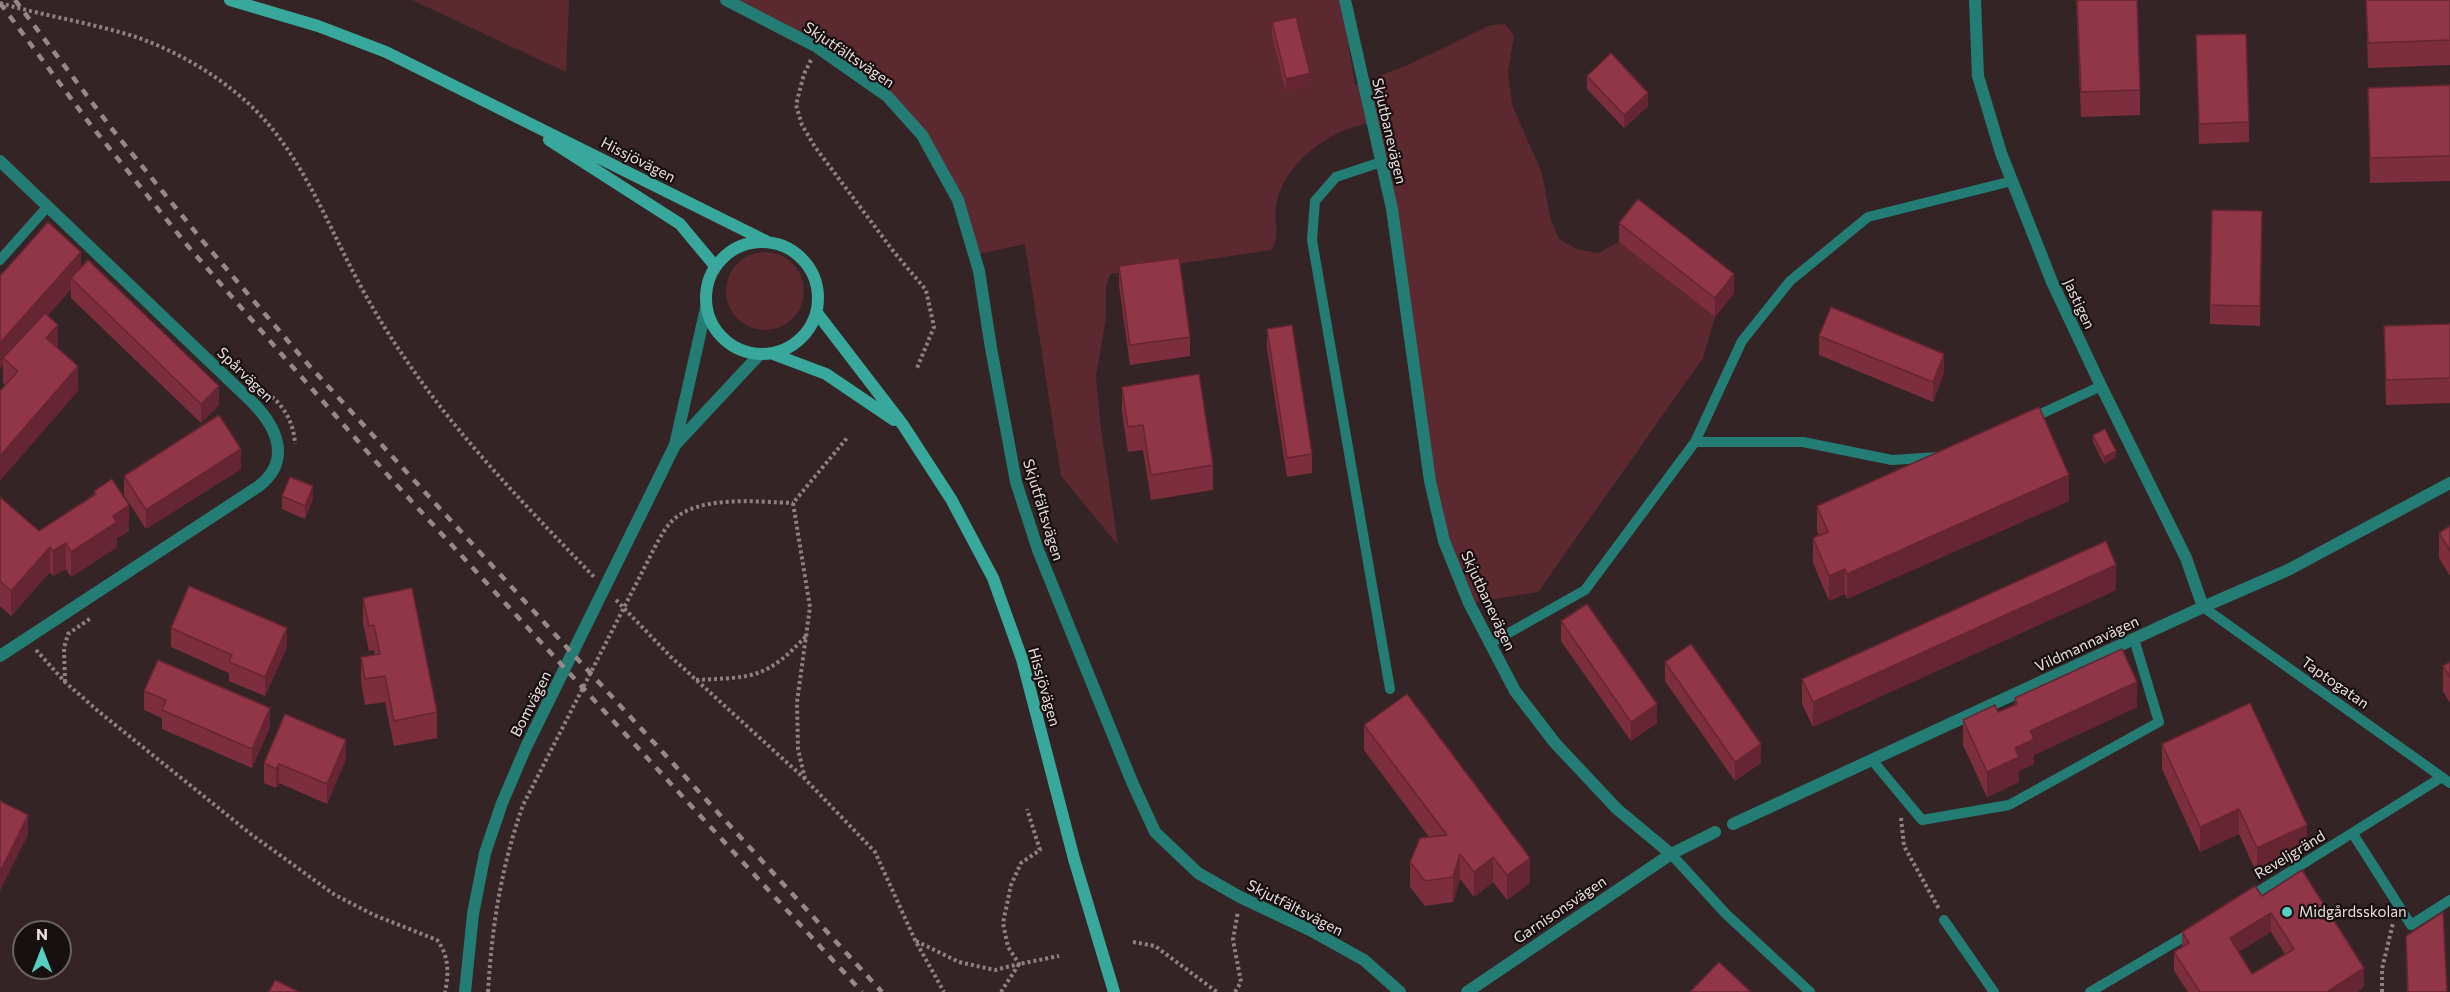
<!DOCTYPE html>
<html>
<head>
<meta charset="utf-8">
<style>
	body { margin:0 }
	#map { position:relative; width:2450px; height:992px; overflow:hidden; background:#352426; font-family:Commissioner,sans-serif }
	canvas { display:block }
	.north { position:absolute; left:12px; top:920px; width:60px; height:60px; box-sizing:border-box; background:#170f10; border:2px solid #6b6263; border-radius:50%; rotate:0deg; font-size:16px; font-weight:700; line-height:24px; text-align:center; color:#eadedf }
	.north::after { content:''; display:block; margin:auto; width:21px; height:27px; background:#57cec2; clip-path:polygon(50% 0,100% 100%,50% 72%,0 100%) }
</style>
</head>
<body>
<div id="map">
<canvas width="2450" height="992"></canvas>
<div class="north">N</div>
</div>
<script>
const g = document.querySelector('canvas').getContext('2d');
g.lineJoin = 'round';
function paint(path, color) { g.fillStyle = color; g.fill(path, 'evenodd'); }
function strokePath(path, color, width, dash) { g.strokeStyle = color; g.lineWidth = width; g.lineCap = dash ? 'butt' : 'round'; g.setLineDash(dash || []); g.stroke(path); }
function drawText(font, color, halo, rows, align = 'center') {
  g.font = font + ' Commissioner,sans-serif'; g.lineWidth = 4.5; g.setLineDash([]); g.textBaseline = 'middle'; g.strokeStyle = halo; g.fillStyle = color; for (const [text, x, y, turn = 0] of rows) {
    g.save(); g.translate(x, y); g.rotate((+turn || 0) * Math.PI / 180); g.textAlign = isNaN(turn) ? turn : align; if (halo) g.strokeText(text, 0, 0); g.fillText(text, 0, 0); g.restore();
  }
}
paint(new Path2D(`
	M412,0H569L566,72Z
	M726,0H1341L1355,85L1408,65L1491,25L1505,24L1514,36L1508,72L1512,105L1542,173L1551,221L1559,239L1577,249L1598,253L1619,242L1715,317L1703,358L1538,592L1469,603L1444,541L1392,209L1372,123C1331,128 1283,163 1276,206C1273,224 1282,233 1271,250L1110,274L1106,287V319L1096,376L1100,422L1118,545L1061,476L1025,244L974,255L958,200L922,135L887,96L817,47Z
	M726 291a39 39 0 1 1 78 0a39 39 0 1 1-78 0Z`), '#5c2931');
strokePath(new Path2D(`
	M0,3C45,16 92,23 136,37C171,49 207,69 235,92C290,135 317,200 347,260C363,292 382,325 402,354C457,436 526,506 594,577
	M811,60L804,74L796,105L802,125L815,147L894,252L926,290L934,327L917,368
	M267,393C284,405 294,423 295,444
	M616,600L671,657L805,779L875,852L915,940L944,992
	M36,650L65,682L98,711L252,835L335,895L374,915L437,940C449,955 449,974 445,992
	M696,680C755,677 766,679 808,634
	M65,682L64,648L68,634L91,618
	M805,779L798,749L797,702L810,607L793,503L847,438
	M1901,818L1904,846L1939,909
	M916,941L959,962L995,970L1019,964L1008,947L1003,923L1011,885L1021,863L1040,850L1027,809
	M1133,942L1155,946L1217,992
	M488,992C492,925 501,868 523,805L657,543C661,536 665,529 670,523C696,494 758,502 793,503
	M1001,992L1019,964L1059,956
	M1235,992L1241,982L1233,940L1238,911
	M2382,992V969L2393,923`), '#8f8082', 4, [3, 3]);
strokePath(new Path2D(`
	M1381,162L1336,177L1315,201L1312,240L1390,689
	M0,260L48,206
	M2030,419L2101,386
	M1695,442H1803L1892,460L1938,457
	M2203,607L2450,783
	M1491,643L1585,590L1695,442L1742,341L1790,281L1868,217L2012,181
	M1872,760L1922,820L2009,805L2159,722L2134,639
	M2353,834L2411,925L2450,900
	M1671,854L1726,914L1810,992
	M2248,898L2442,777
	M1944,920L1994,992
	M2090,992L2194,931`), '#237d75', 10);
strokePath(new Path2D(`
	M726,0L817,47L887,96L922,135L958,200L979,271L991,348L1016,482L1038,550L1132,782L1155,832L1198,873L1240,897L1310,930L1364,960L1400,992
	M1345,0L1392,209L1430,481L1444,541L1469,603L1515,691L1555,743L1617,809L1671,854
	M1975,0L1978,76L2001,153L2052,282L2101,386L2186,558L2203,607
	M0,161L252,402C277,427 292,460 259,486L0,656
	M1733,824L2203,607L2288,570L2450,483
	M1467,992L1671,854L1715,832`), '#237d75', 12);
strokePath(new Path2D(`
	M676,444L760,354
	M465,992L473,914L485,853L502,803L526,747L675,445L706,308`), '#237d75', 12);
strokePath(new Path2D(`
	M230,0L318,26L386,52L766,241
	M549,140L680,224L715,266
	M706 298a56 56 0 1 1 112 0a56 56 0 1 1-112 0Z
	M817,313L903,425L951,499L993,578L1022,659L1074,859L1114,992
	M773,354L826,374L894,420`), '#38a89d', 12);
strokePath(new Path2D(`
	M15,0L112,129L201,239L305,361L882,992
	M0,3L90,124L187,245L290,364L393,481L862,992`), '#968889', 4.5, [8, 8]);
paint(new Path2D(`
	M2076,0H2137L2140,90V115L2081,117Z
	M2366,0H2450V65L2368,68Z
	M1272,22L1310,86L1286,92L1272,35Z
	M2196,35L2249,122V142L2199,144Z
	M1587,76L1648,106L1624,128L1587,89Z
	M2450,85V181L2370,183L2368,88Z
	M2262,211L2260,326L2210,324V305Z
	M1619,223L1734,293L1715,317L1619,242Z
	M1119,266L1190,337V356L1130,365L1119,285Z
	M81,267L219,405L201,423L71,298V289L48,315L58,349L78,391L5,385L3,383V365L0,368V276Z
	M2450,324V403L2386,405L2384,326Z
	M1267,329L1312,454V473L1287,477L1267,348Z
	M1819,336L1944,373L1933,402L1819,355Z
	M1122,387L1213,465V490L1151,500L1143,450L1128,452L1122,412Z
	M2093,435L2116,457L2104,464L2093,442Z
	M241,469L146,529L124,495V476Z
	M94,491L129,531L117,538V547L71,577L66,569L53,576L50,572L11,616L0,606V497L39,531L94,496Z
	M282,496L313,499L305,519L282,509Z
	M2069,501L1847,599L1845,594L1829,601L1813,563V538L1819,536L1817,531V506Z
	M2450,526V576L2439,558V533Z
	M2116,590L1813,727L1802,704V679Z
	M363,598L437,712V738L394,746L385,702L365,705L361,682V657L375,655L374,650L369,651L363,623Z
	M1561,621L1657,723L1631,741L1561,641Z
	M171,628L287,647L265,696L229,681V673L171,647Z
	M1665,662L1761,763L1735,781L1665,681Z
	M2450,662V703L2443,691V666Z
	M144,691L270,727L252,768L162,729V718L144,710Z
	M2015,698L2137,707L2034,755V764L2019,771V782L1987,797L1963,745V720L1998,712L2015,705Z
	M1364,725L1530,883L1507,900L1493,882L1474,897L1460,879L1453,902L1425,906L1410,887V862L1429,837L1364,750Z
	M2162,744L2307,850L2257,874L2239,834L2200,852L2162,769Z
	M346,759L327,804L279,783L276,788L264,783V763Z
	M2262,896L2364,987L2357,992H2188L2174,971V952L2182,947V932ZM2271,932L2285,954L2252,974L2238,952Z
	M2406,936L2447,992H2407Z`), '#7d2e3e');
paint(new Path2D(`
	M1310,73V86L1286,92V79Z
	M1648,93V106L1624,128V115Z
	M81,252V277L71,278V289L7,361L3,358V365L0,368V343Z
	M1734,274V293L1715,317V298Z
	M58,325V350L46,338Z
	M1944,354V373L1933,402V382Z
	M78,366V391L0,481V456Z
	M219,386V405L201,423V404Z
	M241,449V469L146,529V510Z
	M2116,451V457L2104,464V457Z
	M2069,475V501L1847,599V574Z
	M313,486V499L305,519V506Z
	M129,505V531L117,538V547L71,577V552L113,516Z
	M66,543V569L53,576V551Z
	M50,547V572L11,616V591Z
	M2116,565V590L1813,727V702Z
	M1845,569V594L1829,601V576Z
	M287,628V647L265,696V677Z
	M2137,682V707L2034,755V764L2019,771V782L1987,797V772L2015,748L2030,731Z
	M1657,704V723L1631,741V722Z
	M270,708V727L252,768V749Z
	M346,740V759L327,804V784Z
	M1761,744V763L1735,781V762Z
	M279,764V783L276,788V769Z
	M2239,809V834L2200,852V827Z
	M28,815V835L0,891V872Z
	M2307,825V850L2257,874V848Z
	M1460,854V879L1453,902V877Z
	M1493,857V882L1474,897V872Z
	M1530,858V883L1507,900V875Z
	M2271,913V932L2230,957V938Z
	M2364,968V987L2357,992H2327Z`), '#662532');
const building = new Path2D(`
	M2077,0H2137L2140,90L2081,92Z
	M2366,0H2450V40L2368,43Z
	M1296,17L1310,73L1286,79L1272,22Z
	M2246,34L2249,122L2199,124L2196,35Z
	M1611,53L1648,93L1624,115L1587,76Z
	M2450,85V156L2370,158L2368,88Z
	M1638,199L1734,274L1715,298L1619,223Z
	M2212,210L2262,211L2260,306L2210,305Z
	M48,222L81,252L0,343V276Z
	M1179,258L1190,337L1130,345L1119,266Z
	M88,260L219,386L201,404L71,278Z
	M1831,307L1944,354L1933,382L1819,336Z
	M45,313L58,325L46,338L78,366L0,456V391L18,371L3,358Z
	M2450,324V378L2386,380L2384,326Z
	M1292,325L1312,454L1287,458L1267,329Z
	M1199,374L1213,465L1151,475L1143,425L1128,427L1122,387Z
	M2039,407L2069,475L1847,574L1845,569L1829,576L1813,538L1828,532L1817,506Z
	M219,415L241,449L146,510L124,476Z
	M2105,429L2116,451L2104,457L2093,435Z
	M290,477L313,486L305,506L282,496Z
	M112,479L129,505L113,516L117,522L71,552L66,543L53,551L50,547L11,591L0,581V497L39,531L96,494L94,491Z
	M2450,526V551L2439,533Z
	M2106,541L2116,565L1813,702L1802,679Z
	M189,586L287,628L265,677L229,662L232,655L171,628Z
	M412,588L437,712L394,721L385,676L365,679L361,657L380,654L374,625L369,626L363,598Z
	M1587,604L1657,704L1631,722L1561,621Z
	M1691,644L1761,744L1735,762L1665,662Z
	M2122,649L2137,682L2030,731L2034,739L2015,748L2019,757L1987,772L1963,720L1995,705L1998,712L2017,704L2015,698Z
	M158,660L270,708L252,749L162,710L166,700L144,691Z
	M2450,662V677L2443,666Z
	M1407,694L1530,858L1507,875L1493,857L1474,872L1460,854L1453,877L1425,881L1410,862L1420,838L1447,835L1364,725Z
	M2250,703L2307,825L2257,848L2239,809L2200,827L2162,744Z
	M285,714L346,740L327,784L279,764L276,769L264,763Z
	M0,801L28,815L0,872Z
	M2302,870L2364,968L2327,992H2200L2174,952L2189,943L2182,932L2255,886L2262,896ZM2271,913L2294,949L2252,974L2230,938Z
	M2443,912L2447,992H2408L2406,936Z
	M1719,962L1751,992H1690Z
	M275,980L299,992H269Z`);
paint(building, '#913548');
strokePath(building, '#662532', 1.5);
for (const [x, y, r, color] of [
	[2287,912,6,"#57cec2"]
]) { const dot = new Path2D(); dot.arc(x, y, r, 0, 2 * Math.PI); g.fillStyle = color; g.fill(dot); strokePath(dot, '#170f10', 2); }
drawText('15px', '#eadedf', '#170f10', [
	["Skjutfältsvägen",849,55,34],
	["Skjutbanevägen",1389,131,77],
	["Hissjövägen",638,160,27],
	["Jastigen",2079,304,65],
	["Spårvägen",245,375,44],
	["Skjutfältsvägen",1043,510,73],
	["Skjutbanevägen",1488,601,65],
	["Vildmannavägen",2087,644,-25],
	["Taptogatan",2335,683,35],
	["Hissjövägen",1044,687,74],
	["Bomvägen",531,704,-63],
	["Reveljgränd",2290,855,-31],
	["Skjutfältsvägen",1295,908,27],
	["Garnisonsvägen",1560,910,-34]
]);
drawText('15px', '#eadedf', '#170f10', [
	["Midgårdsskolan",2299,912]
], 'left');
</script>
</body>
</html>
